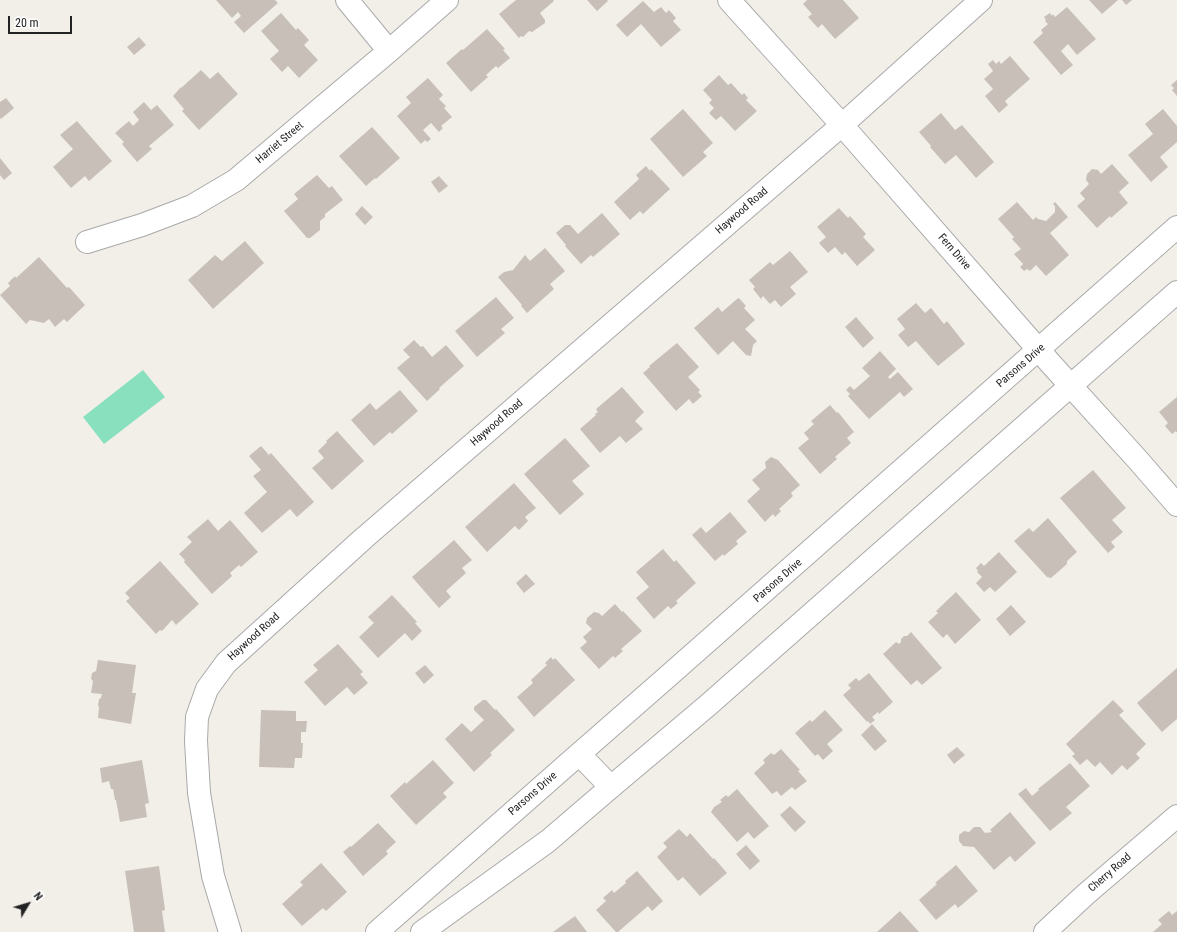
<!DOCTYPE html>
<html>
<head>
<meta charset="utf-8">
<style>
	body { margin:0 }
	#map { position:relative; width:1177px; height:932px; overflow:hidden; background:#f2efe9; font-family:"Roboto Condensed",sans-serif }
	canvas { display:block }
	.north { position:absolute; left:8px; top:884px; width:40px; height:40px; -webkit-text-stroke:3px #fff; paint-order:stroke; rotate:52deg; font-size:11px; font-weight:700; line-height:16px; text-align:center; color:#222 }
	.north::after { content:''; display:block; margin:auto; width:14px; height:18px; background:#222; clip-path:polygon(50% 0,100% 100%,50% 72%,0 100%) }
	.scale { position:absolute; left:8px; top:16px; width:64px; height:18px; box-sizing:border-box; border:2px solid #222; border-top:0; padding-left:5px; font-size:12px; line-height:14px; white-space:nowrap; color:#222; -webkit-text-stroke:3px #fff; paint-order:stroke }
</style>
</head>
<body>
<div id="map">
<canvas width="1177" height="932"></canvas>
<div class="north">N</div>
<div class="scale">20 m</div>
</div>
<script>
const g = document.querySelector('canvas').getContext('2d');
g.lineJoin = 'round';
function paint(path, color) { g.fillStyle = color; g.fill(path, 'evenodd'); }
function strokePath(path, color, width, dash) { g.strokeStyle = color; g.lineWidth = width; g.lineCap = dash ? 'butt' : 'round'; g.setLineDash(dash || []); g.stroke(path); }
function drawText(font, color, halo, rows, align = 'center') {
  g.font = font + ' "Roboto Condensed",sans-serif'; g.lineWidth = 4; g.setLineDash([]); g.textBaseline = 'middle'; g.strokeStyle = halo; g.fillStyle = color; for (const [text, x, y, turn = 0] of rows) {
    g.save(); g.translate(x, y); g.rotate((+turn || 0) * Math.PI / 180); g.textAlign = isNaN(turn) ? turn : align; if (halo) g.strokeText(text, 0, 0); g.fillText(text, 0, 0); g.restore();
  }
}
paint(new Path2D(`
	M143,370L165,397L104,444L83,417Z`), '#88e0be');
paint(new Path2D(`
	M216,0H275L278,3L244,33L234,22L241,16L238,12L232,18Z
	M516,0H553L554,1L540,13L545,20V23L532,32L529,31L523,37L521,36L519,38L499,14Z
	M587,0H607L608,1L597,11Z
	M807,0H843L859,18L835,39L822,24L818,28L808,17L812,14L803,4Z
	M1089,0H1118L1102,14Z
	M1122,0H1132L1126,5Z
	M643,1L654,12L661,7L666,13L669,10L676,18L673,21L681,30L661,47L641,24L627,37L616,25Z
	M1067,7L1096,39L1077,55L1068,44L1061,51L1073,65L1061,75L1033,42L1043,33L1041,30L1048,24L1045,21L1046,20L1044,17L1050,13L1052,16L1053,14L1055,17Z
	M281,13L296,30L298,28L309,40L304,45L318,60L299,78L288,66L282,72L270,59L279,51L261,31Z
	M487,29L505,49L503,50L510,58L498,68L496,66L486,75L488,77L471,92L446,63L462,49L463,50Z
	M139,37L146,45L134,55L127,47Z
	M1010,56L1030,79L1005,101L1008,105L999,113L985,96L993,89L984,79L993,71L988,64L993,60L996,64L999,61L1001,64Z
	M201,70L210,79L218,72L238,94L199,130L182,111L184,109L173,96L181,87V88Z
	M719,75L728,85L731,83L742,95L744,93L748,98L746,100L757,111L735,131L721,116L716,120L709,113L714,108L709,103L712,100L703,90Z
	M428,78L443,95L439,99L446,106L444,108L452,117L441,126L443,128L439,132L431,123L423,130L431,139L427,142L425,140L421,144L397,116L411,103L406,97Z
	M1177,80V96L1172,90L1174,88L1171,85Z
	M6,98L14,108L1,119L0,118V102Z
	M144,102L151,110L157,105L174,125L149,146L152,149L137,162L122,144L124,142L115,133L129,121L133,126L139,120L133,112Z
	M683,109L713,143L703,152L707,156L683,177L650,139Z
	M1163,109L1177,126V142L1160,157L1168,167L1151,182L1128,155L1153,134L1145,124Z
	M941,113L955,130L962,125L994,162L976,178L956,155L945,164L930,147L931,146L919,132Z
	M77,121L112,161L89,181L85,176L71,188L53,167L73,149L60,135Z
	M372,127L400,158L376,179L375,178L366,186L339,156Z
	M0,158L12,173L4,180L0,175Z
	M1112,164L1129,183L1119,192L1128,203L1111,218L1110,216L1097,228L1077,206L1085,199L1080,193L1089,184L1086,180L1087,174L1092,169L1098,170L1101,174Z
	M646,166L650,171L651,169L670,189L643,214L640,211L630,220L614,202L639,179L636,175Z
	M317,175L329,188L332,186L343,200L325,214V217L320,221V230L310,238H307L284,211L298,199L294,194Z
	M439,176L448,186L439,193L431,182Z
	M1017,202L1033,220L1036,217L1038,219L1046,221L1055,212V206L1053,204L1055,202L1068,217L1050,233L1069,255L1046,276L1036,265L1030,271L1027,269L1024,271L1020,267L1023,264L1014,254L1021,249L1012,239L1014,237L998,219Z
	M362,206L373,217L365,225L355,214Z
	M839,208L848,218L850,216L866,234L863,237L875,250L857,266L845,252L842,255L835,247L828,253L819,243L826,237L817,227Z
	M602,213L620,234L593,257L591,255L581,264L565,246L566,245L556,233L565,225H570L578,234Z
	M245,241L264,263L213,309L188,280L215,255L222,261Z
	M545,248L565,271L550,284L554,289L527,313L521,306L522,305L498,277L504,272L513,270L525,255L530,261Z
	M790,251L808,272L790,287L796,294L781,307L775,300L770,304L763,296L761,299L753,289L755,287L749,280L770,262L773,265Z
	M39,257L67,288L69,287L85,305L67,322L64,319L55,327L49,319L44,323L30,320L26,324L0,295L10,286L8,283L15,276L16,278Z
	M496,297L514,318L501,329L505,333L477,357L455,331Z
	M739,298L746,306L744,308L755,320L745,329L757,341L753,345L751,356L746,355L733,341L718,355L694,328L718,307L722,312L737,299Z
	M916,303L925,313L931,308L944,324L947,321L965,344L938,366L916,341L908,347L898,335L905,329L897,319Z
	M856,317L874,338L863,348L845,327Z
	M414,340L421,347L423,346L432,357L446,345L464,366L439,388L440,389L427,401L397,368L410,357L403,350Z
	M677,343L699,367L688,377L700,390L698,392L702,396L693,404L689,399L676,411L643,373L650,367L649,366Z
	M880,351L896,369L888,377L890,379L898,372L913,389L904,397L900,392L869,419L848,396L850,394L846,390L850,386L854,390L870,376L862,368Z
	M622,387L644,412L635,421L643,429L626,443L620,436L600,453L580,429L596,415L595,414L598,412L596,409Z
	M400,390L418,411L392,434L390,432L374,446L351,420L370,403L376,410Z
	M1177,397V433L1176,431L1172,434L1165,426L1168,423L1159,412Z
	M830,405L837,413L838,412L854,432L847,438L851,443L835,457L837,459L820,474L798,448L809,439L804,433L814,424L811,421Z
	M337,431L364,461L332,490L312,468L324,458L318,451L327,442L326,441Z
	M565,438L590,466L572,481L584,494L560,515L524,474Z
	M261,446L269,455L271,453L314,502L297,517L290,509L262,533L244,513L267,492L253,476L261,470L249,456Z
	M771,457L778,460L800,485L791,493L793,496L779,509L781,511L775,517L773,514L765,522L747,501L760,489L752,480L766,468L765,462Z
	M1093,470L1126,508L1112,520L1123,532L1111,542L1115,547L1108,553L1060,498Z
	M514,483L536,508L525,517L528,521L519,530L515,526L487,552L465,527Z
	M730,512L747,532L736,541L738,544L724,556L723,554L715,561L692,535L701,527L706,533Z
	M1048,518L1077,552L1067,561V564L1051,578L1047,577L1014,541L1029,528L1033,532Z
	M208,519L218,531L230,520L258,552L241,567L239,565L230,573L232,576L212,594L184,562L185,560L179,554L192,542L187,537Z
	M454,540L472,560L462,568L466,573L446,591L451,597L439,608L412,577Z
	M663,549L674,562L676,560L696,583L676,601L678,603L671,609L668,606L654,619L636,598L649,587L636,572Z
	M999,552L1017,572L995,592L990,587L984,592L976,583L982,577L977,572L978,571L976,568L981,563L984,566Z
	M160,561L199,604L176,625L172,620L162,631L160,630L156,634L126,601L130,598L125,593Z
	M526,574L535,584L524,593L516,583Z
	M956,592L981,620L955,644L947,634L943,638L928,622L938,613L936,611Z
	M392,595L417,622L415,623L422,631L412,641L405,633L378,658L359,637L374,623L368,617Z
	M615,604L622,612L623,611L642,631L621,649L623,651L615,658L613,656L599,669L580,648L587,642L583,637L592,629L586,623L587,618L594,612L599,613L602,616Z
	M1011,605L1026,622L1010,636L996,619Z
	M911,632L942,668L922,685L917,680L911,685L883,654L896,642L899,644L901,642V639L904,636H907Z
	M338,644L363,672L360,674L368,683L354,695L347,687L325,706L304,682L318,670L313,665Z
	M551,657L553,660L555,658L575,680L534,717L517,697L533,683L531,680L547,665L545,663Z
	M98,660L136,665L132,693H136L131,724L98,718L99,707L98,705L99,699L101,698L102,694L91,693L93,681L91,679L92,673L96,671Z
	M425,665L434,675L424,684L415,673Z
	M1177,668V719L1162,732L1137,703Z
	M869,673L893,702L879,714L878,712L872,717L875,720L870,724L868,721L867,722L843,695L851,688L848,685L856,678L859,681Z
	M483,700H486L495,710L496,709L515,730L490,753L492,755L474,772L445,739L462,723L471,732L484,720L474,710V707Z
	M1113,700L1124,711L1119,715L1146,744L1136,754L1140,758L1127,770L1122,765L1112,775L1100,762L1095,767L1087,759L1080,765L1072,756L1075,754L1066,744Z
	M261,710L296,711V721H307L306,732H301V743H303L302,758H295L294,768L259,767Z
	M825,710L843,730L827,744L833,751L823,760L818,754L815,756L795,733L810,720L812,722Z
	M872,724L887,741L875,751L861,735Z
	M957,747L965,755L954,764L947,755Z
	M781,749L800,770L798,771L807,781L795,790L792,787L781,796L777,791L772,794L754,773L765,763L763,760L771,753L774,755Z
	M142,760L149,803L145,804L147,817L120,822L116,800H115L113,789H111L109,781L102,783L100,768Z
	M433,760L454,783L443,793L447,797L416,825L390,796L405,782L406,784Z
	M1070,763L1090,786L1066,807L1072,813L1050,831L1018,794L1026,788L1032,796L1039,790L1038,789Z
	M737,789L769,826L754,839L748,832L737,842L711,812L714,807L722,802L720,800L726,795L728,797Z
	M790,806L806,822L795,832L780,815Z
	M1010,812L1036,843L1015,862L1010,856L994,870L974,847L963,846L959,841V835L964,831L969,832L974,827H980L985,833L992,832L990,830Z
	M378,823L396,842L386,851L388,854L363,876L343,852L350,846L351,847Z
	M679,829L687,837L690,833L713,859L714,858L727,873L700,896L683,877L678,881L657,857L667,847L663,843Z
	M746,845L760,861L750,870L736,854Z
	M321,863L347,892L326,911L323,908L302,926L282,904L303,885L300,882Z
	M956,865L978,891L958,908L955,904L936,920L919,900L937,884L935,883Z
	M159,866L165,910L162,911L165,932H134L125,871Z
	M637,871L663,901L652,911L648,906L618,932H616L596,910L606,901L603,898L612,890L614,893L626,883L625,881Z
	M900,911L919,932H877Z
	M1169,911L1172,915L1177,911V932H1153L1162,924L1158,920Z
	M575,916L587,932H553Z`), '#c7bfb8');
const street = new Path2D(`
	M347,0L389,51
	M729,0L842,125L1051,364L1137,459L1177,505
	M87,242L142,225L192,206L236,180L389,51L447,0
	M579,754L611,787
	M230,932L213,876L199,793L196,741L197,717L207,689L226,663L364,538L842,125L981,0
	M377,932L570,762L666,678L1177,227
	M422,932L548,841L611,787L707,706L1177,292
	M1045,932L1086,894L1177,816`);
strokePath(street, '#a9a9a9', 24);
strokePath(street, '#fff', 22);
drawText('11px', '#222', '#fff', [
	["Harriet Street",280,143,-40],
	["Haywood Road",742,211,-41],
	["Fern Drive",954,252,49],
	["Parsons Drive",1021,366,-41],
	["Haywood Road",497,423,-41],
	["Parsons Drive",778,581,-41],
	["Haywood Road",254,637,-42],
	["Parsons Drive",533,794,-41],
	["Cherry Road",1110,873,-41]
]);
</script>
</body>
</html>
